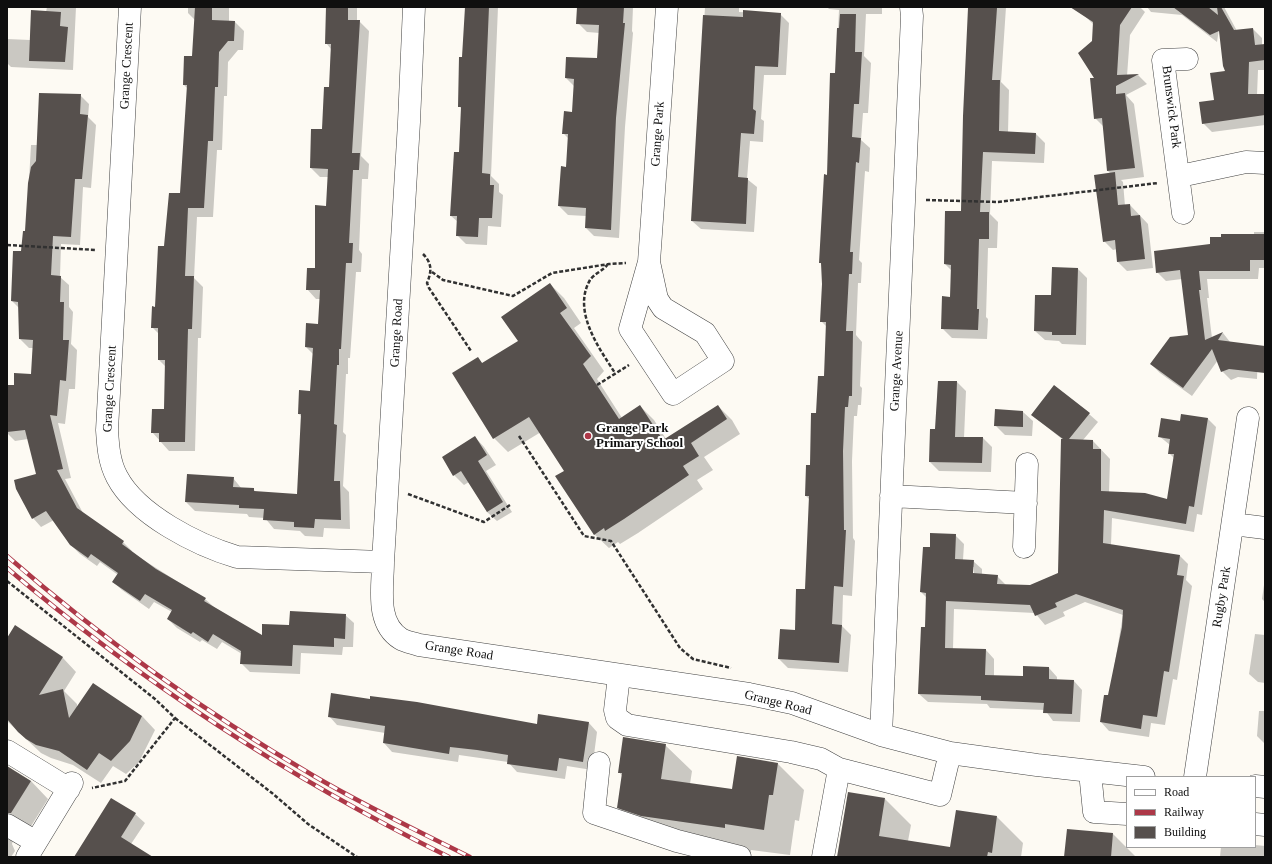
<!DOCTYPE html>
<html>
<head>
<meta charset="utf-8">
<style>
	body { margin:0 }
	#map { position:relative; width:1272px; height:864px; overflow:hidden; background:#fdfaf3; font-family:Georgia,serif }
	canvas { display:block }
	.frame { position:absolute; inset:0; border:8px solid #0f0f0f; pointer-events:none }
	.legend { position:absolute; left:1126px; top:776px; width:130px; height:72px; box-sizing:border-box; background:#fff; border:1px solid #9f9f9f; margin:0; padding:5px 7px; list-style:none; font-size:12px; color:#0f0f0f }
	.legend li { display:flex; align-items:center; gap:8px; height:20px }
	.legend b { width:20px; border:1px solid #9f9f9f }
</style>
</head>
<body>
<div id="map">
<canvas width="1272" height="864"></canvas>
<div class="frame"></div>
<ul class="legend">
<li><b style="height:5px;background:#fff"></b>Road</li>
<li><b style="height:5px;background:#ad3848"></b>Railway</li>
<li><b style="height:11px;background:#56504d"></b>Building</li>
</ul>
</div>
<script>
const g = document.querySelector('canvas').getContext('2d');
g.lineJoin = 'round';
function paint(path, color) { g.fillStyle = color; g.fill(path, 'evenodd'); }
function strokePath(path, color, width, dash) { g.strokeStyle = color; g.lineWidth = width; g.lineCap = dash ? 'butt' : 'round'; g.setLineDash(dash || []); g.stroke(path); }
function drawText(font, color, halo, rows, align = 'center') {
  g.font = font + ' Georgia,serif'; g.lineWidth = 4; g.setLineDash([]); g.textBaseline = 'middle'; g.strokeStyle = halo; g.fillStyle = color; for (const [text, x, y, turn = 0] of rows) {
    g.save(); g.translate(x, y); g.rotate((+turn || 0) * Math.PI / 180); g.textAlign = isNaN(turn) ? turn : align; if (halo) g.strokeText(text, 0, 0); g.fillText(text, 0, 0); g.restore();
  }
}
paint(new Path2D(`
	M47,7H76L73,70L11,67L7,63V39L30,40L32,11L46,12Z
	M188,7H229V22H235L244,31L243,50H238L228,62L227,96H224L222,150H217L213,217H197L194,278L203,287L201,338H198L195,451H169L152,432L165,410L166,367L159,360V334L152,327L165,247L181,194L188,89L184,85L193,57L195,20L188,13Z
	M327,7H357V21H359L369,31L361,156L369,164L368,179H362L359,250L362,254L361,272H356L350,358H348V374H346L343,432L346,435L343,486L349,492L350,529L324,528L323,537L305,536L300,531L274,529L265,518L249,517L247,514L195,511L186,502L233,478L242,489H253L256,492L298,495L302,417L299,414L311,392L313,354L306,347L319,325L320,299H316L307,289L316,269L327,207L329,177H320L311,168L322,130L330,88L331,49L326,43Z
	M466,7H498L491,176L499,184V192L503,195L501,227L488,226L487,245L466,244L457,235L458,222L451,216L460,152L462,109L459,106Z
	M579,7H633L632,31L633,33L625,127L619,238L594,236L586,228V216L568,215L559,206L567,168L569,139L564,134L573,113L575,87L566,78L598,59L600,33L587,32L578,23Z
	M705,7H739V12L780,14L789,23L786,75H764L761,119L764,121L763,142L750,141L747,179L757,187L754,232L701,229L692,221Z
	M827,7H882V14H866L864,56L871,63L868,113H863L861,140L870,148L869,172L865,171L859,260L862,263L861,283H858L856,335L862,342L860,386L862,388L861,405H858L857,416H854L852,461L853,538L855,541L852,596L843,595L842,626L851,635L848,672L788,668L779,659L796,631L806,590L810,500L806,496L817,414L825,377L827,327L821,321L823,284L822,265L820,262L836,74L839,10L829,9Z
	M970,7H1006L1001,82L1009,90L1008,133L1036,134L1045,143L1044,163L992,161L990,214L998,222L997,248H988L986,317L988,319L987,339L952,338L942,328L951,298L952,271L945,264L962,212L964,116Z
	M1089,7H1140L1145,12L1130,35L1127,76L1138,75L1147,84L1126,95L1134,104L1144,177L1121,180L1123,182L1125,206L1130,205L1148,224L1153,268L1127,271L1118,262L1117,249L1113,250L1104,241L1111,174L1108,171L1104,127L1095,118L1094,25L1084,15Z
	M1147,7H1224L1237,31L1253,29L1262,38V45H1265V70H1258L1257,95H1265V125L1212,132L1203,123L1215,101L1227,72L1219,29L1217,42L1182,15L1151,12Z
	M80,95L89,104L88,117L96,125L91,188L83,187L80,245L61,244L60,277L69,285V307L73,312L71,344L77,350L75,389H69L65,424L58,423L71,478L65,479L83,513L123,542L132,551L131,552L205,599L214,607L262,637L290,626L345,615L354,623L353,647H343L342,655L301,653L300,674L250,672L241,663L242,654L222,642L217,649L202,640L200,642L177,628L168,619L172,612L154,602L149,609L122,590L113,582L118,575L100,562L97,566L80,554L71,545L54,520L41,527L33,518L37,475L28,439L15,441L7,433V415L15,386L32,375L33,348H29L20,339V309L12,301L26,232L31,145H38Z
	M1254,232H1265V268H1259L1258,279H1207L1209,298H1207L1212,338L1223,333L1230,342L1258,353L1257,379L1238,377L1231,380L1222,371L1218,360L1192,396L1160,373L1151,364L1189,335L1182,279L1166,281L1157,272L1211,244L1254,235Z
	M1078,269L1087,278L1086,345L1062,344L1059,341L1045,340L1035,331L1052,296Z
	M550,284L564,298L581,323L574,328L604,371L597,379L622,418L640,406L654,420L666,439L718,406L732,420L740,434L704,457L713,470L697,480L703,489L638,533L620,544L618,542L609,548L594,534L566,471L541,432L508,452L494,438L478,358L483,364L519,341Z
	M938,382H957L966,391L964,438H983L992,447L991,472L939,471L930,462L936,431Z
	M1023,412L1033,421L1032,436L1005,435L995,425Z
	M1089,414L1098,422L1083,440L1093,441L1110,459L1109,493L1168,500L1174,458L1169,453L1170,445L1159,436L1181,422L1208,419L1216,427L1202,515L1197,514L1194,532L1112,518L1111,545L1180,556L1188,564L1186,580L1192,586L1177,680L1173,679L1165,725L1151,723L1149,737L1109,731L1101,722L1109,697L1123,615L1085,602L1063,612L1065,616L1045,625L1035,613L954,609L953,649L986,650L994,659V676L1024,677L1049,668L1057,677V680L1074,681L1082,690L1080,722L1053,721L1045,710L990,708L987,704L928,702L919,694L926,628L927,598L921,592L931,548L955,535L964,544L963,560L973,561L982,569V575L997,576L1006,585L1031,586L1059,573L1062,439L1032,415ZM972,567H974V578H972Z
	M475,437L484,447L496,465L486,471L512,512L497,521L487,512L469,482L464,485L454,475Z
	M1264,585H1265V602L1262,599Z
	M15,627L63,658L76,672L64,691L77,704V708L142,716L155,730L139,762L126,774L113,766L101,783L73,765L51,758L41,753L7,721V636L8,637Z
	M1255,634L1265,635V683L1258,682L1249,674Z
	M1259,711H1265V744L1257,736Z
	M329,716L537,725L589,723L597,732L592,770L567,766L565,779L517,772L508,762L459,755L458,762L392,752L384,743L385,733L337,725Z
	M665,745L692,771L690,784L732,790L777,763L804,790L799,821L795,820L790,855L751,850V854L645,834L618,807L623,777L619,772Z
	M7,768L31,781L48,799L28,831L14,836L12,844L15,851L11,857H7Z
	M885,799L911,825L908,841L951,848L997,817L1023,843L1021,857H838Z
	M135,814L145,823L131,844L150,857H75Z
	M1113,834L1136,857H1065Z
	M1255,845L1265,846V857H1220L1221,847H1255Z`), '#0003');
paint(new Path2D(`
	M195,7H212V20L235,21L234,41H228L219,52L218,87H215L213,141H208L204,208H188L185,276H194L192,329H188L185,442H159V433H151L152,409H164L165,360H158V328H151L152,306L155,307L158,246H164L169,193H180L187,85H183L184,56H192Z
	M326,7H348V20H360L352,153H360L359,170H353L349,243H353L352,263H346L341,349H339V365H337L334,424L337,425L334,481H340L341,520L315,519L314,528L294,527V522L263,520L264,509L239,508V505L185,502L187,474L234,477L233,487L254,488V491L297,494L301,414H298L299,390L310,391L313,348L305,347L306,323L318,324L320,290H306L307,268H315V205L326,206L328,169L310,168L311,129H322L324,87H329L331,44H325Z
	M465,7H489L482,173L490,174V185H494L492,218H479L478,237L456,236L457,216H450L454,152H459L461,107H458L459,57H462Z
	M577,7H624L623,23H625L616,118L611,230L585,228L586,208L558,206L561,166L566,167L568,134H562L564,111L572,112L574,79L565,78L566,57L597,58L599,25L576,24Z
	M1070,7H1132L1120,25L1117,75L1139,74L1116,86V94L1125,93L1135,168L1107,171L1102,118L1094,119L1090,78H1094L1078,53L1092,41L1093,22Z
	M1173,7H1208L1218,15L1217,7H1221L1234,30L1253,28L1255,45L1265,44V60L1249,62L1248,94H1265V115L1202,124L1199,102L1214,100L1210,73L1225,71L1223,66L1219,31L1210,35Z
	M968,8H997L992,80H1000L999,131L1036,133L1035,154L983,152L980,212H989V239H979L977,309H979L978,330L941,329L942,296L950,297L951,265L944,264L945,211H961L963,116Z
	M31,10L61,12L60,26L68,27L65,62L29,61Z
	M743,10L781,13L778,67L755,66L753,109L756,111L754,134L741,133L738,177L748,178L746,224L691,221L703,15L743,17Z
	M840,14H856L855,52H862L859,104H854L852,137L861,138L859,163L856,162L850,252H853L852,274H849L846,331H853L852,396H849L848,407H845L843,451L844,530H846L843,587L834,586L832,624L842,625L839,663L778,659L780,629L795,630L796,589H805L809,496H805L806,465H810L811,413H816L818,376H824L826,322H820L822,284L821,263H819L824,174L827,175L830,73H835L837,28H839Z
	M39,93L81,94L80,114L88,115L82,179H75L71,237L53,236L51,275L61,276L60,302H64L63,340H69L66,381L60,380L57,416L50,415L63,469L57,470L77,508L124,541L122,544L156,569L206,598L204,601L262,635V624L289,625L290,611L346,614L345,639L334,638V647L293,645L292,666L240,664L241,651L213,634L208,642L193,632L191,634L167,619L172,610L145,594L140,601L112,582L118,573L91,554L88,558L70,545L46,511L32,519L16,489L14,480L36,474L25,430L7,432V385H14V373L31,374L33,340L19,339L18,302L11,301L13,251H21L23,231H25L28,183L31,167L36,161Z
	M1115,172L1118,205L1130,204L1131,216L1140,215L1145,259L1117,262L1115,240L1103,242L1094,175Z
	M1221,234H1265V260H1250V271H1199L1201,290H1199L1205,340L1223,332L1218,340L1265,346V373L1229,369L1221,372L1212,349L1183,388L1150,364L1170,337L1188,335L1180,270L1156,273L1154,251L1210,244V237H1221Z
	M1052,267L1078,268L1076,335H1052V332L1034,331L1035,295H1051Z
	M550,283L567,308L560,313L591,356L583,364L619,419L640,405L663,440L718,405L727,419L691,443L699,456L683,466L689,475L624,519L605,531L604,528L594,535L555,476L564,471L529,417L493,439L452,373L478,357L482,363L518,341L501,317Z
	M938,381H957L955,437H983L982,463L929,462L930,429H935Z
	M1054,385L1090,413L1069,439L1093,440V449H1101V491L1145,493L1167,499L1174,454H1168L1170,439L1158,437L1161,418L1180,421L1181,414L1208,418L1194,507L1189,506L1186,524L1104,510L1103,543L1180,555L1177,575L1184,576L1169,672L1164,671L1157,717L1143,715L1141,729L1100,722L1104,695H1108L1122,627L1123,610L1076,594L1055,603L1057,607L1035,616L1030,605L946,601L945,648L986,649L985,675L1023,676V666L1049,667V679L1074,680L1072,714L1043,713L1044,703L981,700V696L918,694L921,627H925L926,593L920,592L923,547H930V533L956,534L955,559L974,560L973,573L998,575L997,584L1030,585L1058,573L1061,439H1063L1031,415Z
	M995,409L1023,411V427L994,426Z
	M475,436L487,455L478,461L503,502L487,512L461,471L453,476L442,457Z
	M15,625L63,657L39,695L63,689L69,718L93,683L142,716L130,741L111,761L99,753L87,770L59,751L36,745L26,739L18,732L7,719V638Z
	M331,693L370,699V696L417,702L537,724L538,714L589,722L583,762L559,758L557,771L507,764L508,755L477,750L450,747L449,754L383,743L385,726L328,717Z
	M623,737L666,744L661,779L732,789L737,756L778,763L773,795H769L764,830L725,824V828L641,816L617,808L622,773H618Z
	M7,766L31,781L11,813H7Z
	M848,792L885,798L879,836L950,847L956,810L997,816L992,853L988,852L987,857H837Z
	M111,798L136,813L121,837L153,857H74Z
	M1067,829L1113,833L1111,857H1064Z`), '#56504d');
const minor = new Path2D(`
	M130,7L107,430C108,446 109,462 117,477C137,515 197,545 237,557L383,562
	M414,7L409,122L383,562C383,587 375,623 401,639C406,642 413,643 419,645L749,694L792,703L881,735L950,753L1037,765L1144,777
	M1180,176L1246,162L1265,163
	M1183,213L1163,60L1187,59
	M649,262L657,299L663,308L705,333L723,361L673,394L630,329L649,262L667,7
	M891,496L1026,503
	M1233,524L1265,528
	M1024,547L1027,464
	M619,676L615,710L617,718L627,725L791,752L821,759L839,769
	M881,735L912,16L911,7
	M7,751L69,789
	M599,763L594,813L677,841L740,857
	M1090,772L1094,812L1127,814
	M1195,777L1248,418
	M1255,786L1265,787
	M1255,824L1265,825
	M7,825L36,842
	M27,857L72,783
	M823,857L839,769L940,795L950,753`);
strokePath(minor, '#424242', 23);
strokePath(new Path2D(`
	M926,200L998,202L1158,183
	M7,245L96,250
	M423,254C432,263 432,271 427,283L429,288L471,351
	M608,264C604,270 594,274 590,280C572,311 599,348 615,373
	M432,272L443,280L513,296L552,273L609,264L626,263
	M597,385L629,365
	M519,436L584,536L611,541L680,648L693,659L731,668
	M408,494L484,522L510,505
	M7,581L155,699L175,718L125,781L92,788
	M175,718L272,793L308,824L357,857`), '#313131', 2.5, [4, 2]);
strokePath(minor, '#fff', 22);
const rail = new Path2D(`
	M7,556C101,638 206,713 314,776C365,806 418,831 470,857
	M7,568C141,682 291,779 449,857`);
strokePath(rail, '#ad3848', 4.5);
strokePath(rail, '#fff', 3, [9]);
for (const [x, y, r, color] of [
	[588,436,4,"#ad3848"]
]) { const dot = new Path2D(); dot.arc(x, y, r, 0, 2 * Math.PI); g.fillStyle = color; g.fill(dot); strokePath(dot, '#fff', 1.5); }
drawText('13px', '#0f0f0f', '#fff', [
	["Grange Crescent",127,66,-87],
	["Brunswick Park",1171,107,83],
	["Grange Park",658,134,-86],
	["Grange Road",397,333,-87],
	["Grange Avenue",897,371,-87],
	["Grange Crescent",110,389,-87],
	["Rugby Park",1222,597,-81],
	["Grange Road",459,651,9],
	["Grange Road",778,703,14]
]);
drawText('bold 13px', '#0f0f0f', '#fff', [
	["Grange Park",596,429],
	["Primary School",596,444]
], 'left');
</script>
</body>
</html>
